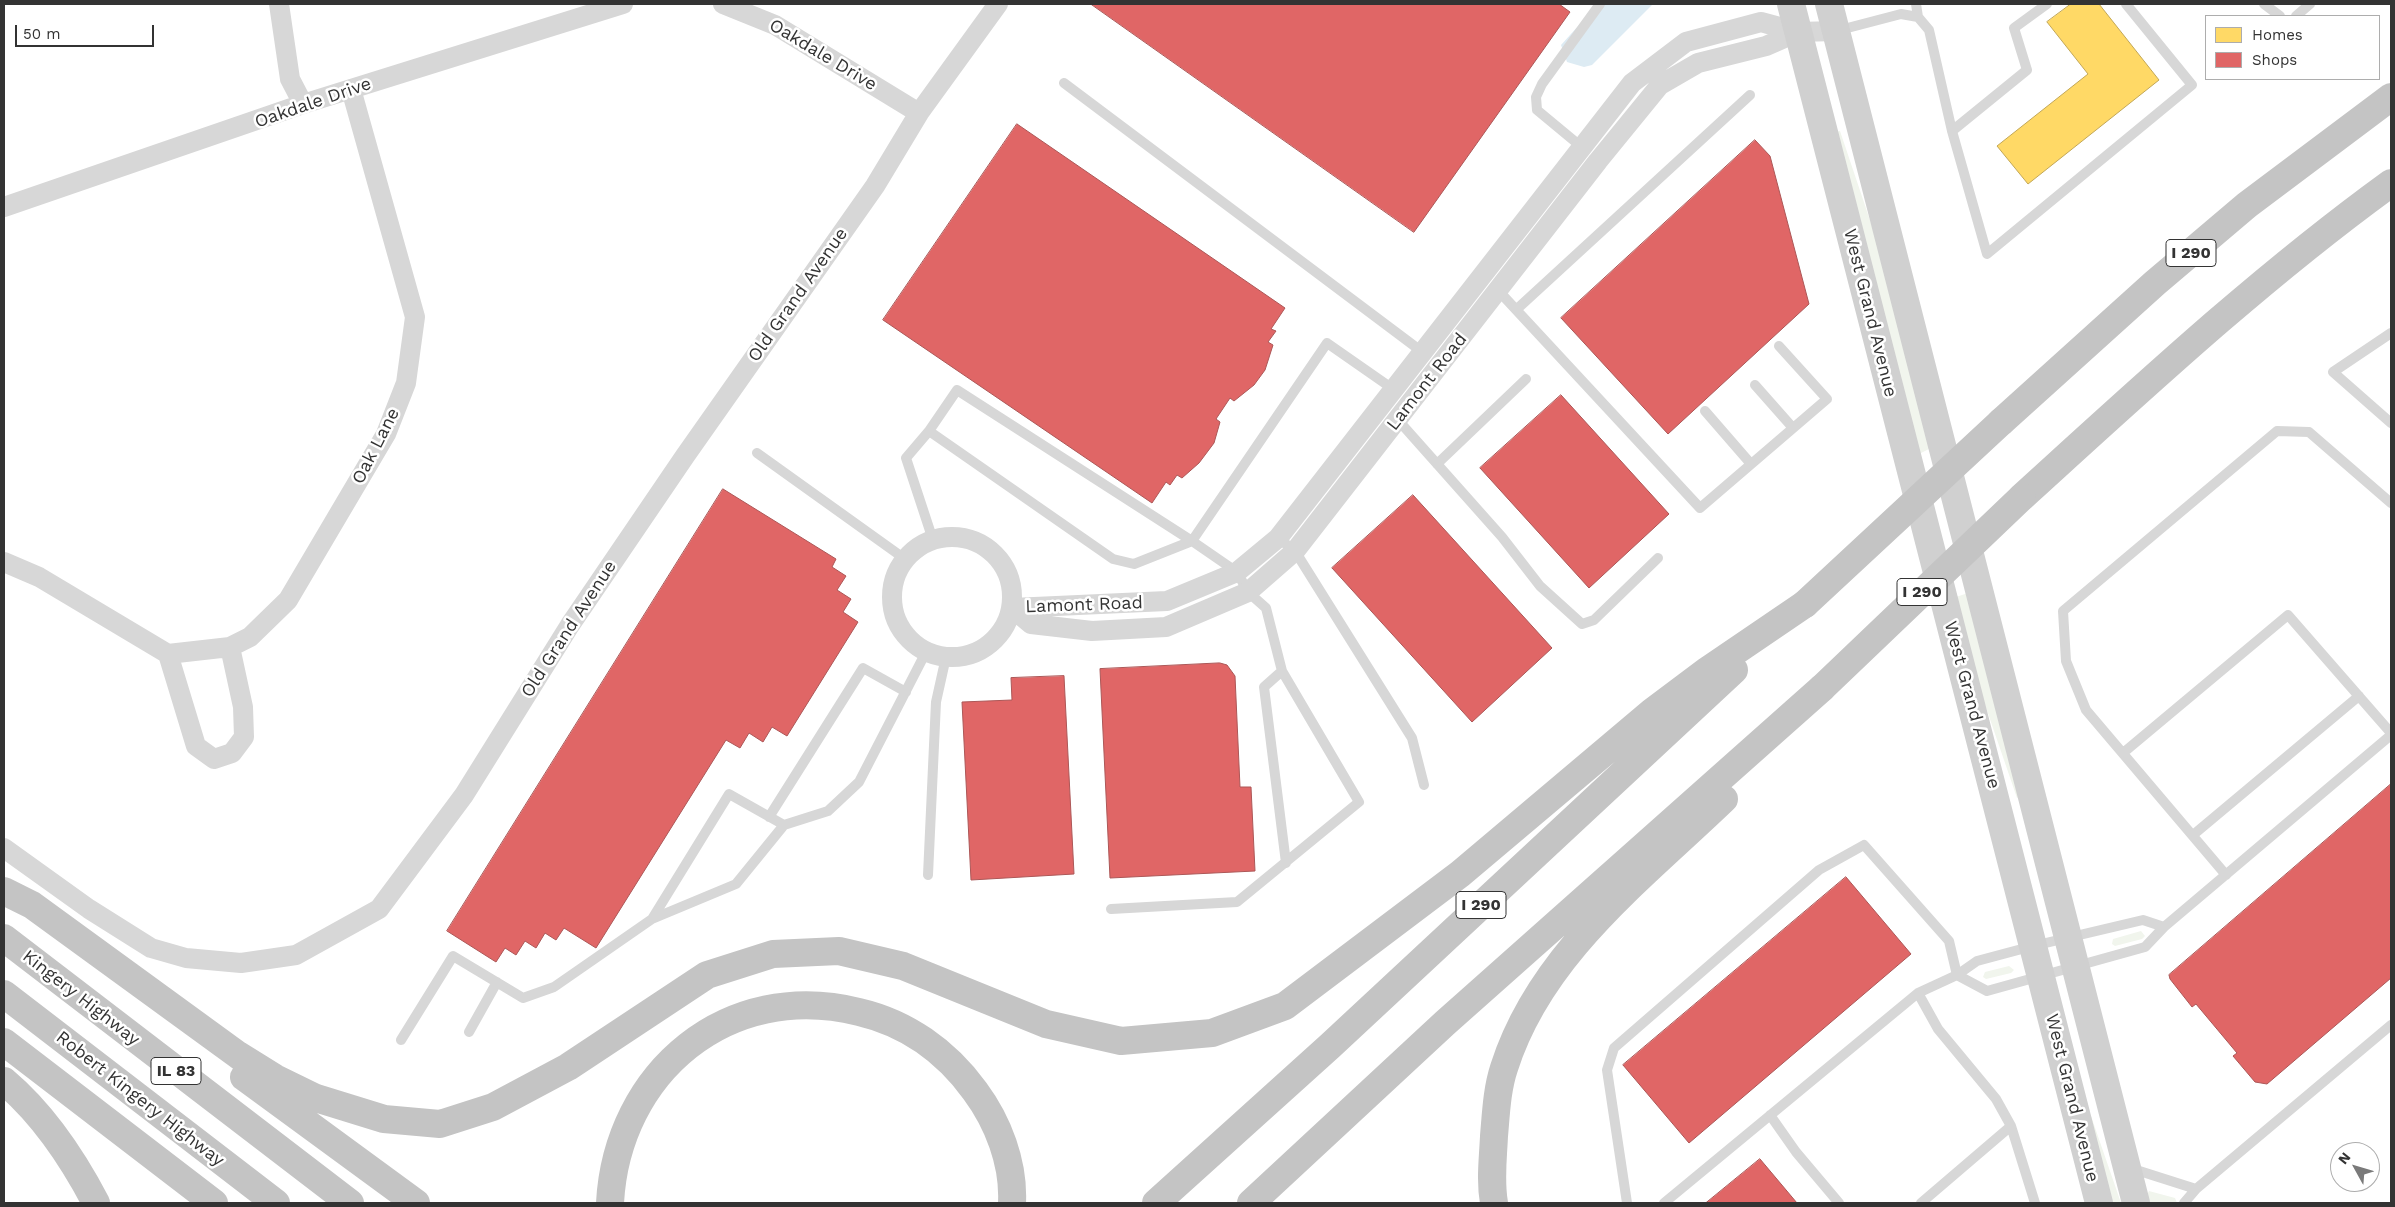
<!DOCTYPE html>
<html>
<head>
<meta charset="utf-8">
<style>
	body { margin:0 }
	#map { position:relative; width:2395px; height:1207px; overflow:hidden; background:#fff; font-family:"Work Sans",sans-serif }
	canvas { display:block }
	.frame { position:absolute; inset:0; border:5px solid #333; pointer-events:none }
	.legend { position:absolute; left:2205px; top:15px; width:175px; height:65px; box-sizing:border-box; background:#fff; border:1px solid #adadad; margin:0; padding:6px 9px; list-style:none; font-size:15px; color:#333 }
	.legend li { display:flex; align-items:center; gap:10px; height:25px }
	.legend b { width:25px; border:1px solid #adadad }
	.north { position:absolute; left:2330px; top:1142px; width:50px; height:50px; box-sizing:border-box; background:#fff; border:1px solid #adadad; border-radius:50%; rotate:309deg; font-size:14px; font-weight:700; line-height:20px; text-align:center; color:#333 }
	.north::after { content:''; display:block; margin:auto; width:18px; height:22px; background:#7a7a7a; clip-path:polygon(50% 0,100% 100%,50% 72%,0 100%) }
	.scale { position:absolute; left:15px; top:25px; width:139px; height:22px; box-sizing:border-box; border:2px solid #333; border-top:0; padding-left:6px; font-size:15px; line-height:18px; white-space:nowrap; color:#333; -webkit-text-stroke:4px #fff; paint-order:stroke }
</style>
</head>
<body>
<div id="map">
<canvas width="2395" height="1207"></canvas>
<div class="frame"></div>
<ul class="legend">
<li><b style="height:14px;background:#ffd966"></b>Homes</li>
<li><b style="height:14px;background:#e06666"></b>Shops</li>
</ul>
<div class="north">N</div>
<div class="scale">50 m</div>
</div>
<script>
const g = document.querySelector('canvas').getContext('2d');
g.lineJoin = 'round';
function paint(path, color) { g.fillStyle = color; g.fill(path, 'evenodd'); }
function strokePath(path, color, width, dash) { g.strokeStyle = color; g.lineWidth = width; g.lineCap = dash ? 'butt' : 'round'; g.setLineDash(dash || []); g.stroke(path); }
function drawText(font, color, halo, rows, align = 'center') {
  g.font = font + ' "Work Sans",sans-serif'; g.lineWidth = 5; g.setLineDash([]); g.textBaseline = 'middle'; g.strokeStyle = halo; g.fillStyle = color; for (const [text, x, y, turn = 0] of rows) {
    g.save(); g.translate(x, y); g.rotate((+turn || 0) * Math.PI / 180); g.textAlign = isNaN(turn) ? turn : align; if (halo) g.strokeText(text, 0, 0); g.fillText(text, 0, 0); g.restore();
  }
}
paint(new Path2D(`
	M1840,131L1882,256L1931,448L1919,454L1836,132Z
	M1968,593L2021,796L2017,798L1980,690L1956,597Z
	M2141,931L2145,936L2142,939L2115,946L2112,944L2113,939Z
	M2009,966L2014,970L2011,973L1986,979L1983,977L1985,972Z
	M2091,1116L2121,1203H2111L2088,1118Z
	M2149,1191L2175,1198L2177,1203H2149L2147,1195Z`), '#f1f5ed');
paint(new Path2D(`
	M1598,4H1653L1592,65L1584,67L1567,62L1561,45Z`), '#ddebf3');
const homes = new Path2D(`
	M2071,4H2099L2159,80L2028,184L1997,146L2088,74L2047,22Z`);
paint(homes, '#ffd966');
strokePath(homes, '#c2a757', 1);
const shops = new Path2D(`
	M1091,4H1559L1570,12L1414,232Z
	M1017,124L1285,308L1271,329L1276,331L1268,342L1273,345L1265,370L1254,385L1234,401L1230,398L1216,419L1220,422L1214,443L1199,463L1182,478L1177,475L1170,485L1166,482L1152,503L883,320Z
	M1755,140L1770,156L1809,304L1668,434L1561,318Z
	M1561,395L1669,514L1589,588L1480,468Z
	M723,489L836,559L832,567L846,576L837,590L851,599L843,612L858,622L787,736L772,727L763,742L749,733L740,748L726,740L596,948L564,928L556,940L545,933L536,948L525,941L516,955L505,948L496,962L447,931Z
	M1413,495L1552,648L1472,722L1332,568Z
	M1220,663L1227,665L1235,676L1240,787H1251L1255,871L1110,878L1100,669Z
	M1064,676L1074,874L971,880L962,702L1012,700L1011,678Z
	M2391,784V978L2267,1084L2255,1082L2233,1056L2237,1053L2196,1004L2192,1007L2170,979L2169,975Z
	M1846,877L1911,954L1689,1143L1623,1065Z
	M1760,1159L1797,1203H1706Z`);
paint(shops, '#e06666');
strokePath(shops, '#ac5757', 1);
strokePath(new Path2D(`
	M1916,4L1918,17L1929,30L1952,131L1987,254L2192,85L2126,4
	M2264,4L2280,16
	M2296,16L2310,4
	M1836,31L1901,14L1918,17
	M1064,83L1425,354
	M1952,131L2027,70L2014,28L2047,4
	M1584,149L1537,110L1536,97L1542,84L1600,4
	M1495,287L1700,508L1827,399L1779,346
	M1517,309L1750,95
	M2391,333L2333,372L2391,423
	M1755,385L1793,428
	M1705,411L1751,464
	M1398,420L1502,537L1540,586L1582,624L1594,620L1658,558
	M929,431L957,390L1192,541
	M757,453L905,559
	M1437,464L1526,379
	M1278,538L1295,551L1412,738L1424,785
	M933,540L906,458L929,431L1113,559L1134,564L1192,541
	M1282,671L1264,687L1286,863
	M2123,753L2288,615L2391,733
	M769,817L863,668L906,692
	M2193,835L2359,696
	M928,875L936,702L946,657
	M2226,875L2086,710L2066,661L2063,611L2277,431L2309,432L2391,503
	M1111,909L1237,902L1359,802L1282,671L1266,608L1248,592L1237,572L1192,541L1327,343L1393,389
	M652,919L729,794L784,825
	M1918,993L1938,1029L1996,1099L2011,1126L2035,1203
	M469,1032L497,982
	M401,1040L453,956L523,998L554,987L652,919L736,884L784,825L828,811L859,782L926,652
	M1770,1115L1796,1152L1839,1203
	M2130,1168L2196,1189
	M1627,1203L1607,1070L1614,1048L1819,870L1864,845L1949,941L1957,975L1987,991L2145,947L2164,927L2391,735
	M1664,1203L1918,993L1957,975L1977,961L2033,946L2143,920L2164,927
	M1921,1203L2011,1126
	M2184,1203L2196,1189L2391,1025`), '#d7d7d7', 10);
strokePath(new Path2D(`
	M279,4L290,79L303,104
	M723,4L775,25L919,113
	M4,207L303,104L623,4
	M892 597a60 60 0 1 1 120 0a60 60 0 1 1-120 0Z
	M4,562L39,577L168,654L230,647L250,637L288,600L386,434L406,383L415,317L351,89
	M1012,608L1167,601L1237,572L1278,538L1632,83L1686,42L1761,22L1798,32L1836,31
	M1012,608L1031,624L1092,631L1166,627L1248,592L1295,551L1598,161L1660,85L1698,63L1766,46L1798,32
	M168,654L196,746L214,759L232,753L244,737L243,707L230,647
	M4,848L89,909L151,948L186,958L241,963L296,955L379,909L464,795L570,625L685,456L875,186L919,113L998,4`), '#d7d7d7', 20);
strokePath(new Path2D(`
	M1791,4L2099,1203
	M1829,4L2136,1203`), '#d0d0d0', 28);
strokePath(new Path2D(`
	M2001,422L2155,283L2247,205L2391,97
	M2022,497C2142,388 2260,278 2391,183
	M4,891L32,905L238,1055L275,1078L316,1098L384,1119L440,1124L493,1107L568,1067L707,975L773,954L839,951L903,966L1046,1024L1121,1041L1212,1033L1285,1006L1460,874L1652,712L1708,670L1805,604
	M4,938L350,1203
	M4,994L276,1203
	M4,1042L214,1203
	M244,1077L416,1203
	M4,1081C42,1113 73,1159 96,1203
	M610,1203C617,1072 728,979 859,1012C906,1023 946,1051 975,1091C998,1122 1014,1163 1012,1203
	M1156,1203L1330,1046L1734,670
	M1251,1203L1445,1023L1822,688
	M1494,1203C1490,1180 1493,1159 1494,1136C1496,1113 1497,1089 1504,1068C1540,954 1641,879 1724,799`), '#c4c4c4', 28);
strokePath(new Path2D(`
	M1805,604L2001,422
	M1822,688L2022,497`), '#c4c4c4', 28);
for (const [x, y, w] of [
	[2191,253,50],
	[1922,592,50],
	[1481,905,50],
	[176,1071,50]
]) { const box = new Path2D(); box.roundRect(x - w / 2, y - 13.5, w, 27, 4); g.fillStyle = '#fff'; g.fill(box); strokePath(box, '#333', 1); }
drawText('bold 16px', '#333', null, [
	["I 290",2191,253],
	["I 290",1922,592],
	["I 290",1481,905],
	["IL 83",176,1071]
]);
drawText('18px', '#333', '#fff', [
	["Oakdale Drive",823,55,31],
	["Oakdale Drive",313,103,-19],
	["Old Grand Avenue",798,295,-55],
	["West Grand Avenue",1870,313,76],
	["Lamont Road",1427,382,-52],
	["Oak Lane",376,446,-63],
	["Lamont Road",1084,605,-2],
	["Old Grand Avenue",569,629,-57],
	["West Grand Avenue",1972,705,75],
	["Kingery Highway",81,998,38],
	["West Grand Avenue",2072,1098,76],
	["Robert Kingery Highway",140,1099,38]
]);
</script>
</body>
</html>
